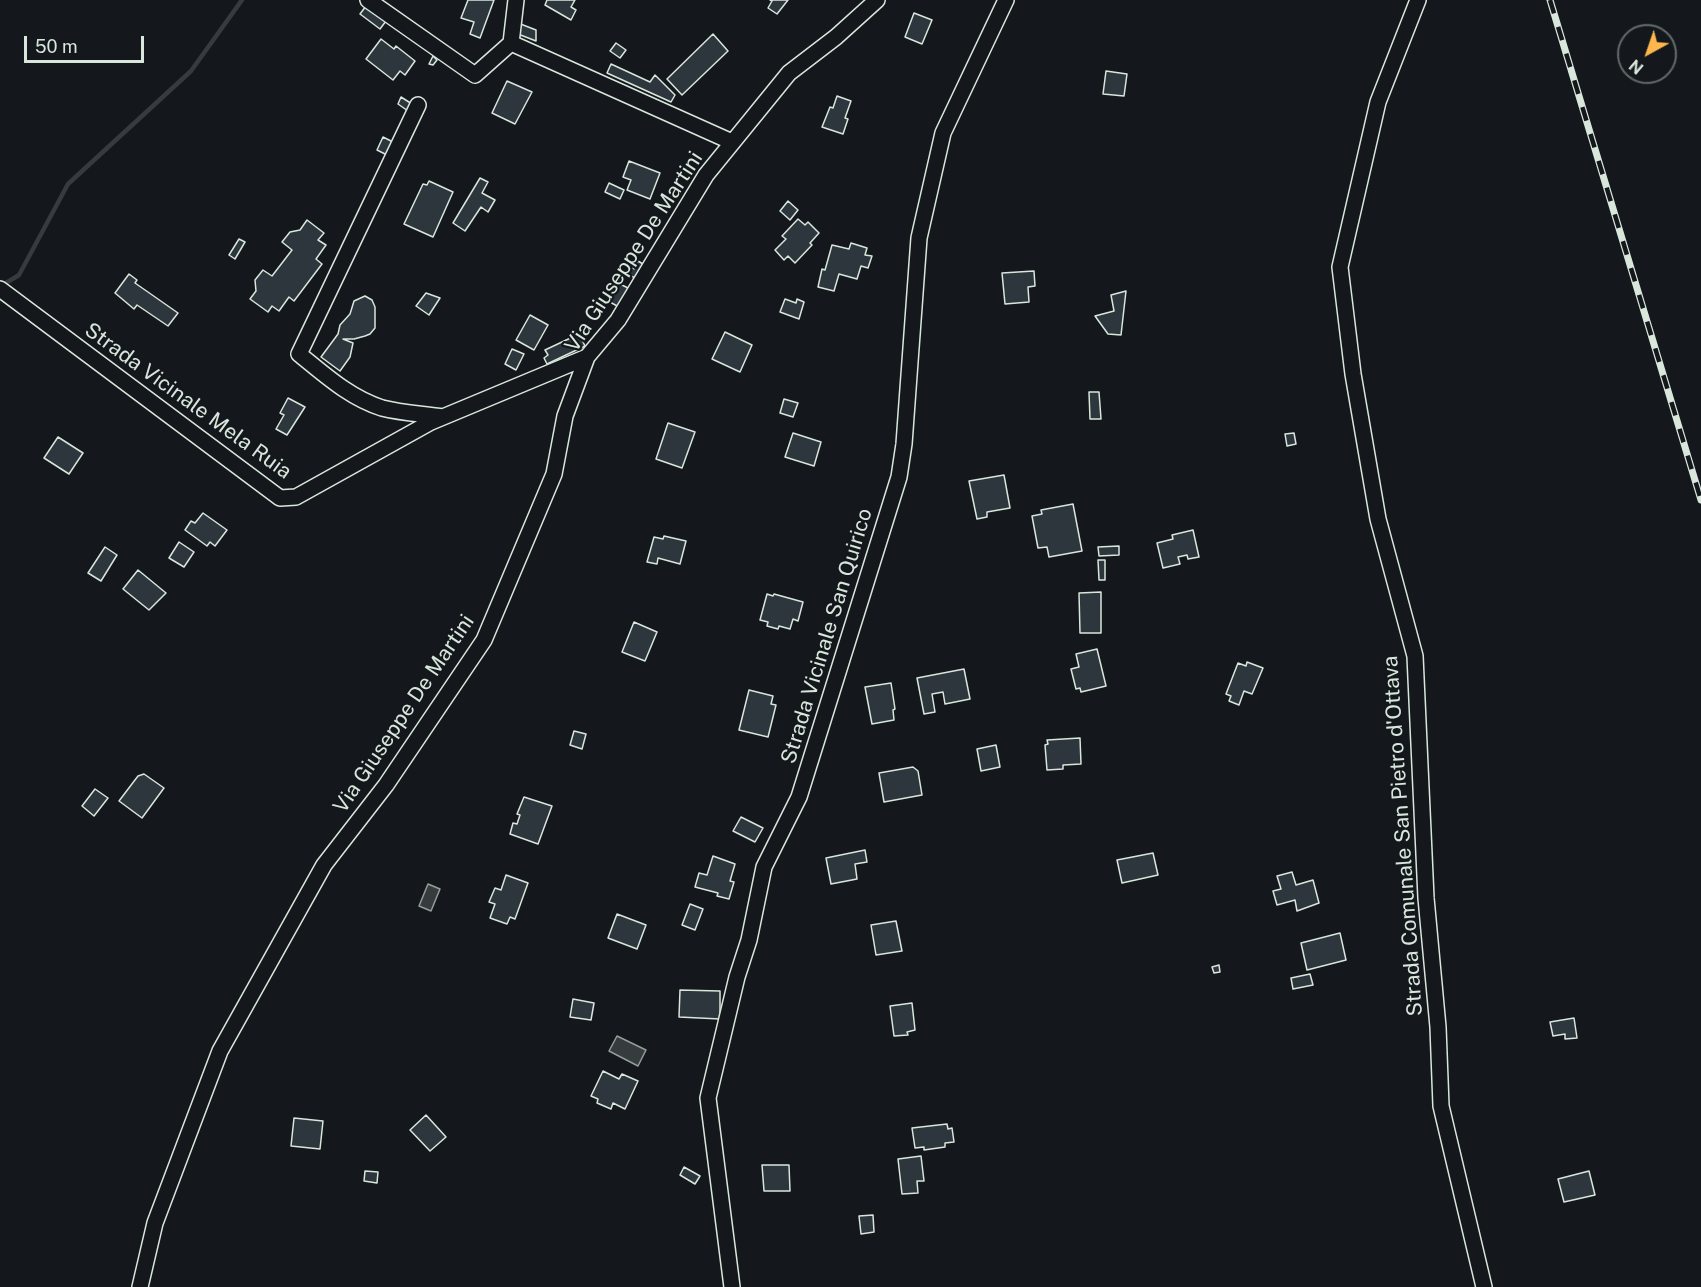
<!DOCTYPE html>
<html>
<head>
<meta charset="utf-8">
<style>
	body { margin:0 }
	#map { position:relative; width:1701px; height:1287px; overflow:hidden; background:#14181c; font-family:"Public Sans",sans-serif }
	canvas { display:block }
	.north { position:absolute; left:1617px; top:24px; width:60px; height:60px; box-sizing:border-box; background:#14181c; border:2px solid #626a69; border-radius:50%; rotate:220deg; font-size:16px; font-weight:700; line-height:24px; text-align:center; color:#d8e6dc }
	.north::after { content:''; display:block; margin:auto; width:21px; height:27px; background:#ffb74d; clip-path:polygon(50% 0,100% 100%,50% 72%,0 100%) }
	.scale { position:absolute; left:24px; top:36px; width:120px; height:27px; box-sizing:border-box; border:3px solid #d8e6dc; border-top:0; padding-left:8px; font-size:18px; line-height:21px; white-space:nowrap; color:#d8e6dc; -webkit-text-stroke:4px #14181c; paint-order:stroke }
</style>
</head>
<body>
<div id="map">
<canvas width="1701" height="1287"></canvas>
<div class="north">N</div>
<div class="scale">50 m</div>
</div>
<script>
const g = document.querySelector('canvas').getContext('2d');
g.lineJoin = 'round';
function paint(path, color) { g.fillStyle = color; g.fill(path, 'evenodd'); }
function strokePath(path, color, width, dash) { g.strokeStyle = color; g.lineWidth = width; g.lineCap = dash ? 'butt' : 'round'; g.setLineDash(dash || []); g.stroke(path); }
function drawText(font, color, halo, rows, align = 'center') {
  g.font = font + ' "Public Sans",sans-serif'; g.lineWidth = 4.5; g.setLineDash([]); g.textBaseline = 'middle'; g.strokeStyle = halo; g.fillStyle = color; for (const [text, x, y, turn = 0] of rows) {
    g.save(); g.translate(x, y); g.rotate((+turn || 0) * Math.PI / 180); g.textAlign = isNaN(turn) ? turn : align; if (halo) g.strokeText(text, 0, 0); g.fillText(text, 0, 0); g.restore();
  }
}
const water = new Path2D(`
	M428,884L440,889L431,911L419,906Z
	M617,1036L646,1050L638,1066L609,1051Z`);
paint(water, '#363b3e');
strokePath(water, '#939e99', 1.5);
strokePath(new Path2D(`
	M1,286L19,275L68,184L191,71L242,0`), '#363b3e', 4.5);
const building = new Path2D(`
	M468,0H494L480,38L470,34L474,22L461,18Z
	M547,0H575L571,7L576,10L571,20L545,5Z
	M770,0H788L777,14L768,8L772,1Z
	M366,6L386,21L380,29L360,14Z
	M914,13L932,20L922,44L905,37Z
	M518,23L536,30V41L518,34Z
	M713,34L728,51L682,95L667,79Z
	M381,39L394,49L396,46L415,61L405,75L400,71L393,80L366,59Z
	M616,43L626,50L620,58L610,51Z
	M433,56L437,60L433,65L429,64Z
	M611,64L650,82L655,75L675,95L671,102L607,73Z
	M1106,71L1127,74L1124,96L1103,94Z
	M507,81L532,92L515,124L492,113Z
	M837,96L851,101L845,118L848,119L843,134L822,127L830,107L833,108Z
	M401,97L412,104L408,111L398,104Z
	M383,137L393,142L387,155L377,150Z
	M629,161L660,173L650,199L627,190L631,180L623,177Z
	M480,178L488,182L482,193L495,200L488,212L481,207L465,231L453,223Z
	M429,181L453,192L433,237L404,224L423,184L427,185Z
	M609,183L624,190L620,199L605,192Z
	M788,201L798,210L790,220L780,211Z
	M798,219L805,225L808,222L819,233L810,243L812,245L795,263L788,256L784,260L775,250L786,239L782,236Z
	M307,220L324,233L318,240L326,245L316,259L322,264L294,301L289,297L279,311L272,306L268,312L250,299L256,291L255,280L263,270L272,276L292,250L282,242L290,232L300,230Z
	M239,239L245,242L235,259L229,255Z
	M851,243L867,248L865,255L872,256L868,268L861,266L857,279L839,274L834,291L818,287L822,269L825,270L832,245L849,249Z
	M638,261L643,264L635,278L626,273L630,266L634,269Z
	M1034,271L1035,286L1028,287L1029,302L1005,304L1002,273Z
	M129,274L137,280L135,283L178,313L168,326L137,305L134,309L115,293Z
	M618,283L628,288L619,307L608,301Z
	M1126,291L1121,335L1108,334L1095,316L1114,311L1111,295Z
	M426,293L440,298L429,315L416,306Z
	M365,296L372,300L375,307V328L370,334L365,336L354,339H343L353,343L350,357L340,371L321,357L338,334L340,325L350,314L354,301Z
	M785,299L796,303L797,299L804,302L799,319L780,312Z
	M530,315L548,325L534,350L516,340Z
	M725,332L752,345L740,372L712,359Z
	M579,334L585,346L547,364L544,358L548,355L545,350Z
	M512,349L524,354L516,370L505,364Z
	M1089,392H1099L1101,419H1090Z
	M288,398L305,407L287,435L276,429L284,415L280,413Z
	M784,399L798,403L793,417L780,413Z
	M668,423L695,432L682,468L656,459Z
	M793,433L821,442L814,466L785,457Z
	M1294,433L1296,444L1287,446L1285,434Z
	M58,437L83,453L69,474L44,458Z
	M1004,475L1010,508L987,512V517L977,519L969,481Z
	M1073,504L1082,551L1049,557L1047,547L1038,548L1032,516L1042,514L1041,510Z
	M203,513L227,530L215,546L210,542L207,546L185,530L191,521L195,523Z
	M1193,530L1199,557L1188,559L1187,555L1178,557L1180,564L1163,568L1157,543L1173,539L1172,535Z
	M664,536L686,541L680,564L658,558L657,564L647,562L654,537L663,539Z
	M179,542L194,552L184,567L169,558Z
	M1119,546V555L1099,556L1098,547Z
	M105,547L117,555L101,581L88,573Z
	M1098,560H1105V580H1099Z
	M138,570L166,593L149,610L123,589Z
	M1101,592V633H1080L1079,593Z
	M767,594L773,596L774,594L803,602L798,621L793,619L790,629L779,626L778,629L767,626L768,622L760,620Z
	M634,622L657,632L645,661L622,652Z
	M1097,649L1106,686L1081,692L1080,688L1076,689L1071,669L1079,667L1076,654Z
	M1247,662L1263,668L1252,694L1244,691L1239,705L1229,701L1231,696L1226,694L1238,663L1246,666Z
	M964,669L970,699L945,704L943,692L932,694L935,712L924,714L917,678Z
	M891,683L895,709L893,710L894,720L872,724L865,687Z
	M749,690L773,696L771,704L776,705L768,737L739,730Z
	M574,731L586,734L582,749L570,745Z
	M1080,738L1081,764L1063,765V769L1047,770L1045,745L1048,744L1047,740Z
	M996,745L1000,767L981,771L977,749Z
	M913,767L918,771L922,795L884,802L879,773Z
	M144,774L164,788L142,818L119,801L138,776Z
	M95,789L108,798L94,816L82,806Z
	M524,797L552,806L538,844L510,834L513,823L517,824L520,815L517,814Z
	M741,817L763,828L755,842L733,831Z
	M865,850L867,862L855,864L857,879L831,884L826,858Z
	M1153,853L1158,875L1122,883L1117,860Z
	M713,856L735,864L730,881L734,882L729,899L717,896L718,893L695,887L699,873L707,875Z
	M1292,872L1296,885L1313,880L1319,903L1297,911L1295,900L1277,905L1273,891L1281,889L1277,876Z
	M506,875L528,883L515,919L510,917L507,924L490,918L495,904L489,902L495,888L501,890Z
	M690,904L703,909L695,930L682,925Z
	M617,914L646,925L637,949L608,938Z
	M896,921L902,951L876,955L871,925Z
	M1340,933L1346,960L1307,970L1301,943Z
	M1219,965L1220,972L1214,973L1212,967Z
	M1310,974L1313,985L1293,989L1291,978Z
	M680,990L720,991V1019L679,1017Z
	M573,999L594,1003L591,1020L570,1017Z
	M912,1003L915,1030L907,1032L908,1035L894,1036L890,1006Z
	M1574,1018L1577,1038L1565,1039V1034L1553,1036L1550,1022Z
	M603,1071L619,1079L622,1074L638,1081L625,1109L613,1103L611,1109L597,1103L598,1099L591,1096Z
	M426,1115L446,1137L430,1151L410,1130Z
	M294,1118L323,1121L320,1149L291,1146Z
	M947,1124L948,1129L952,1128L954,1142L945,1143V1147L924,1150V1147L915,1148L912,1128Z
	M921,1156L924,1181H917L918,1193L902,1194L898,1159Z
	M762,1165H789L790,1191H764Z
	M684,1167L700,1176L695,1184L680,1175Z
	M365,1171L378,1172L377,1183L364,1181Z
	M1589,1171L1595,1195L1564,1202L1558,1179Z
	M873,1215L874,1232L861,1234L859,1216Z`);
paint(building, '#2c363c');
strokePath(building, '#d8e6dc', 1.5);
const street = new Path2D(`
	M368,0L475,75L511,43L732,142
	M1418,0L1378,102L1340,267L1353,374L1378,519L1415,656L1426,898L1438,1027L1441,1106L1484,1287
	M511,43L516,0
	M418,105L299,354C325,375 350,398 382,408C402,413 423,414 443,417
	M0,289L280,498L296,497L431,422L587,357
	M140,1287L155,1223L220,1051L324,865L386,785L484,640L554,474L565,416L587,357L618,320L706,175L789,73L836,37L877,0
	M732,1287L708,1098L737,977L749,940L764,867L799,797L899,477L904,444L919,238L943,133L1006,0`);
strokePath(street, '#d8e6dc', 18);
strokePath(street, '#14181c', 15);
const rail = new Path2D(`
	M1550,0L1701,500`);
strokePath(rail, '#d8e6dc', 7);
strokePath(rail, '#14181c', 4.5, [14]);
drawText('21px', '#d8e6dc', '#14181c', [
	["Via Giuseppe De Martini",634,252,-57],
	["Strada Vicinale Mela Ruia",188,401,36],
	["Strada Vicinale San Quirico",827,636,-73],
	["Via Giuseppe De Martini",404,714,-56],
	["Strada Comunale San Pietro d'Ottava",1403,836,-94]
]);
</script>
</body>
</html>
